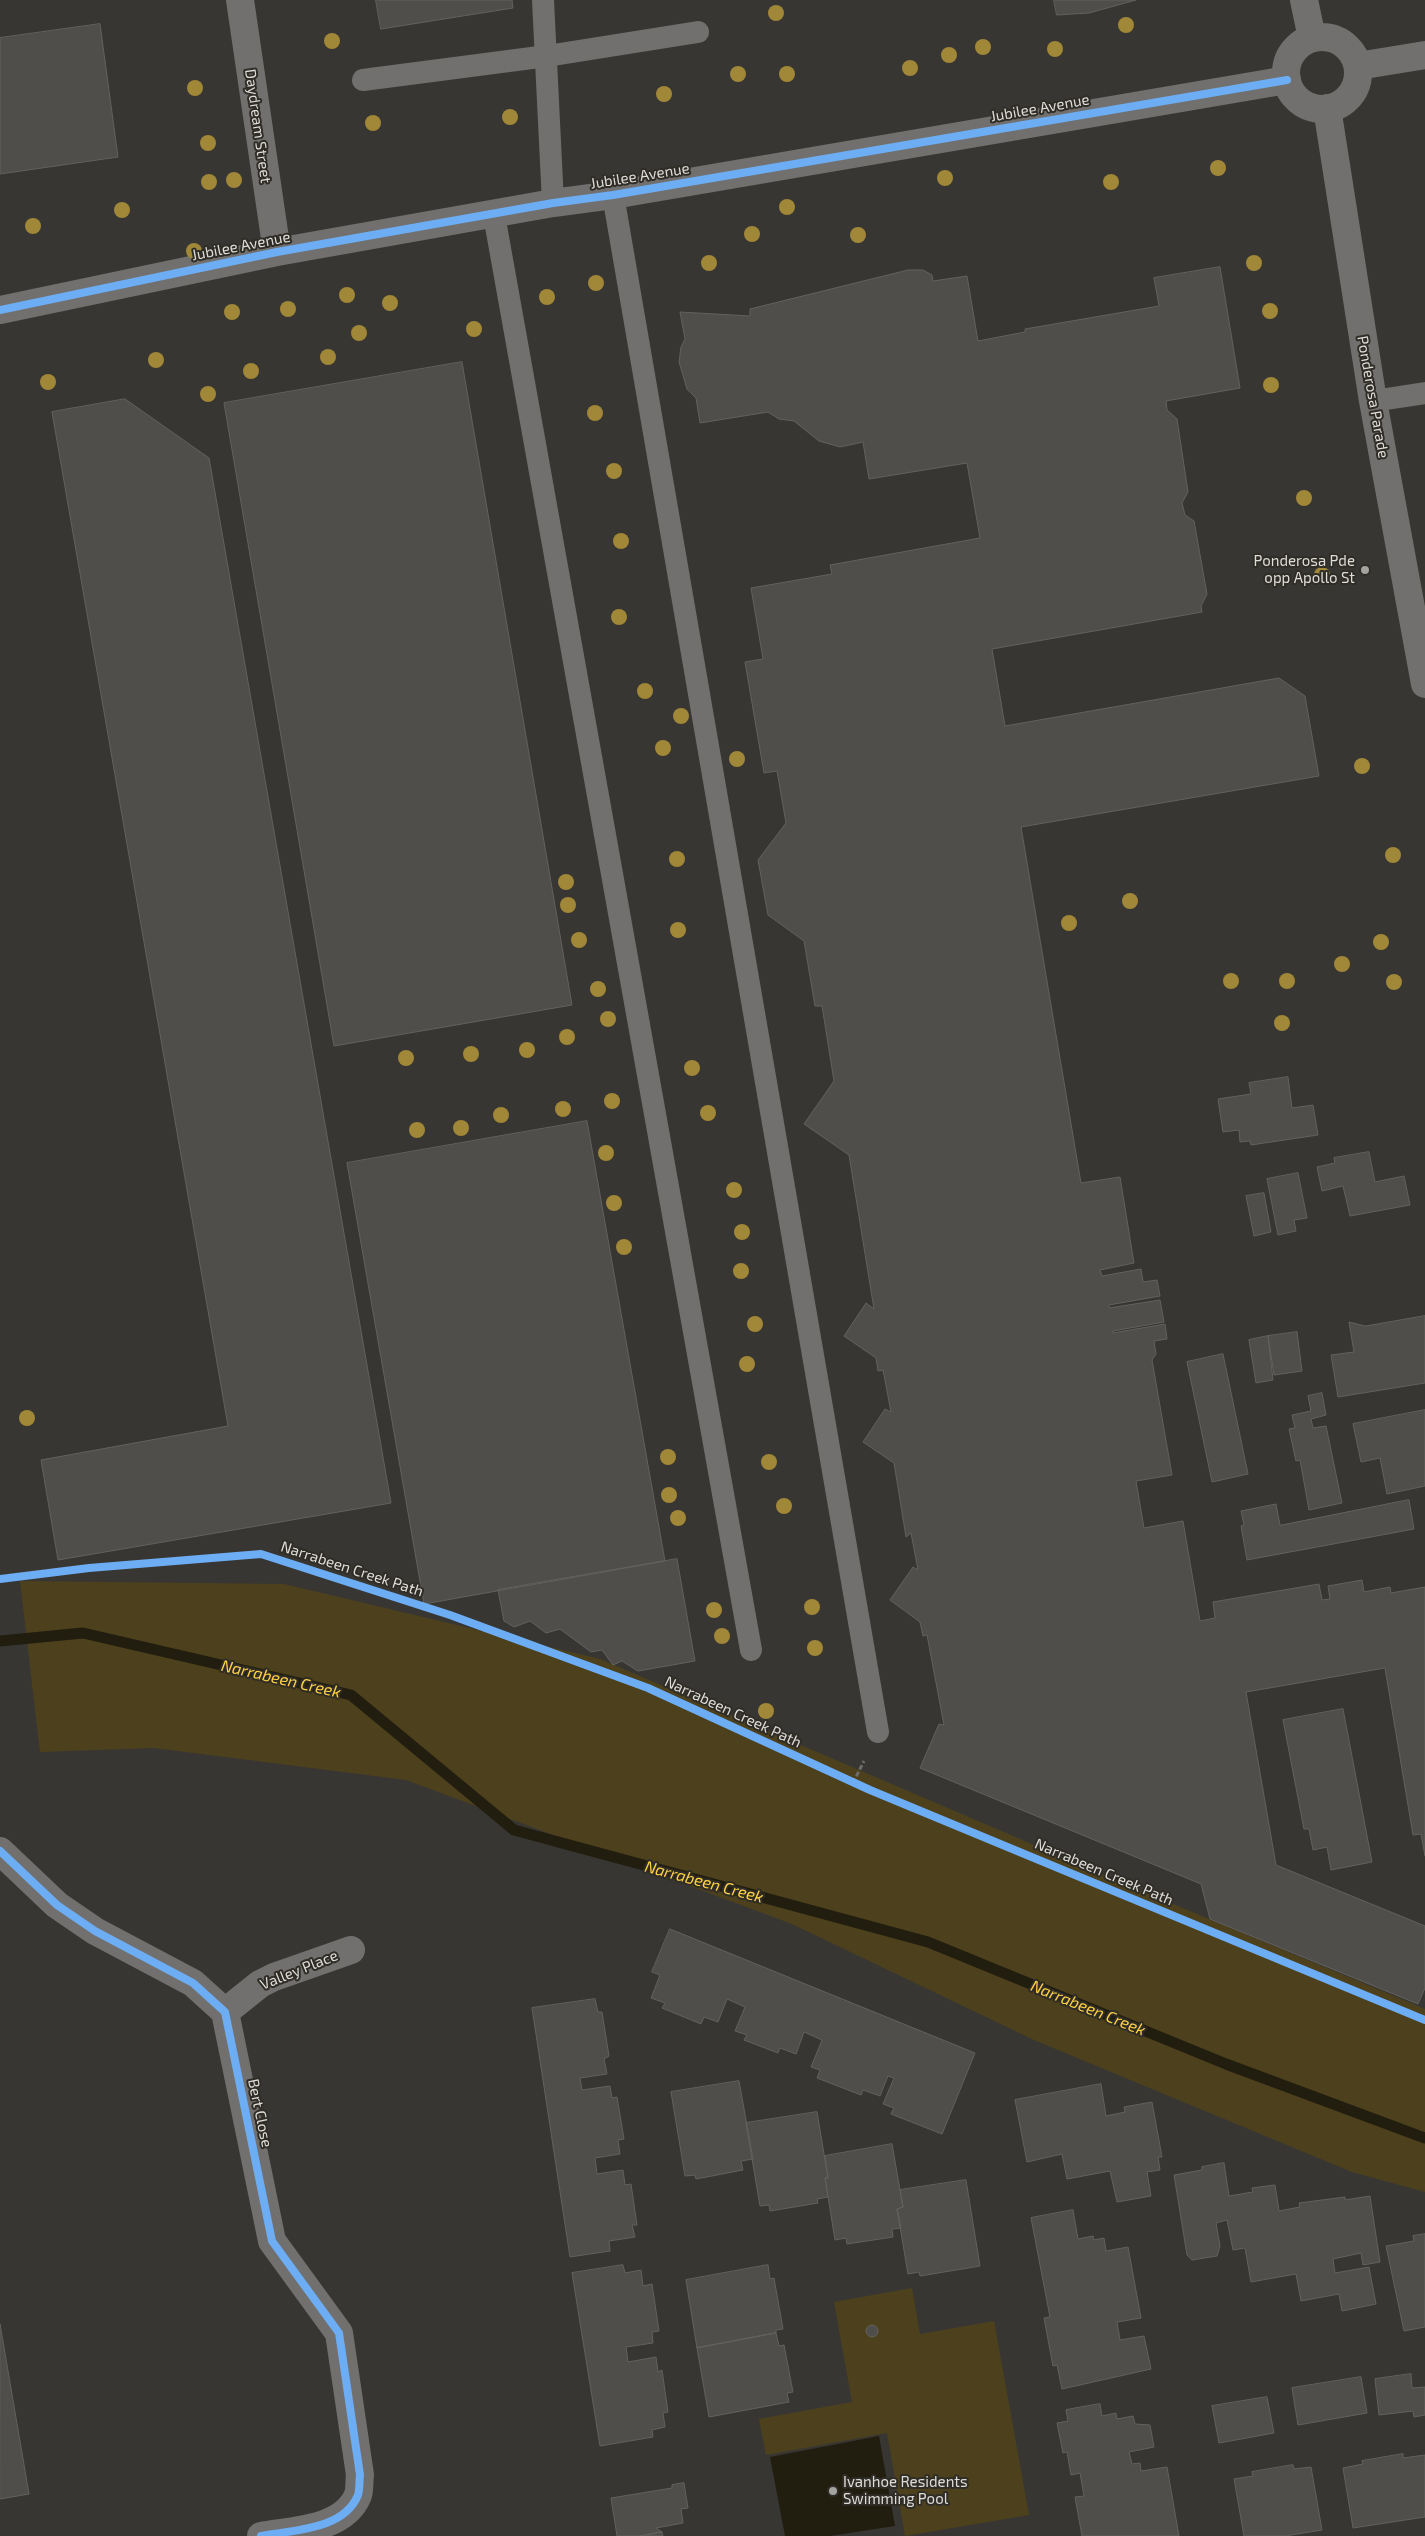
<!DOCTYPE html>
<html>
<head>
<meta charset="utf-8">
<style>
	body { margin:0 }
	canvas { display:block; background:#373632 }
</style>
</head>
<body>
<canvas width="1425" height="2536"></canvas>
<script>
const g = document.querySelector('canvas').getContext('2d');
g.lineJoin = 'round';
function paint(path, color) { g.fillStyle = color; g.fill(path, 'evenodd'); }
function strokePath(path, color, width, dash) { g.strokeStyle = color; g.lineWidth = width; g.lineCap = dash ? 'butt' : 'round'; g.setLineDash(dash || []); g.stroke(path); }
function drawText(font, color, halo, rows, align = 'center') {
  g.font = font + ' "Exo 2",sans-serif'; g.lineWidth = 4; g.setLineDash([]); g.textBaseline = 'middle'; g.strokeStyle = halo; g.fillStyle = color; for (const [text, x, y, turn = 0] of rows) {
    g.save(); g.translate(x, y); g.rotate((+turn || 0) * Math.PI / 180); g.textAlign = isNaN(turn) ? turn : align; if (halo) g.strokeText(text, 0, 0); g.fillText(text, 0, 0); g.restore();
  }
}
paint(new Path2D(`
	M20,1581L284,1584L600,1659L1132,1887L1425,2009V2192L1352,2172L1034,2040L792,1924L406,1780L154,1748L40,1752Z
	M912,2288L920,2334L994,2321L1029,2515L905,2536L887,2433L766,2455L759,2419L852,2402L834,2302Z`), '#4d401c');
paint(new Path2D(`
	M879,2436L895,2526L830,2536H785L770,2457Z`), '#211d0f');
strokePath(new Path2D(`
	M0,1641L83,1633L351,1695L514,1830L928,1942L1226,2064L1425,2138`), '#211d0f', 11);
const building = new Path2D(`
	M376,0H512L513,8L381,29Z
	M1054,0H1136L1089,13L1057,15Z
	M100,24L118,157L0,174V38Z
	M1220,267L1240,388L1166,401L1167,410L1177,419L1188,492L1182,503L1185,515L1194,521L1207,594L1201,606L1202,612L992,649L1005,726L1279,678L1305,696L1319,776L1021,827L1081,1183L1120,1177L1134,1263L1100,1270L1102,1276L1141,1269L1143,1282L1157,1280L1160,1296L1109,1305V1308L1160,1300L1164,1322L1113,1331V1333L1165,1324L1167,1339L1154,1341L1156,1354L1152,1360L1172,1475L1136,1481L1144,1528L1183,1521L1200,1621L1215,1618L1213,1602L1319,1584L1322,1600L1330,1599L1328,1586L1362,1580L1364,1592L1390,1587L1391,1593L1425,1587V1856L1421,1834L1413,1835L1385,1668L1246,1692L1276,1865L1425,1926V1988L1418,2004L1210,1919L1201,1884L920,1768L939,1724L944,1725L927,1635L923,1636L920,1622L890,1600L913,1567L918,1570L911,1533L906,1537L894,1463L863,1442L885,1409L891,1412L883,1370L878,1371L876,1358L844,1336L866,1303L874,1309L849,1155L804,1124L834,1081L822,1006H815L804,941L768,915L758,860L786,823L777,771L764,773L745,662L763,659L751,588L832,574L830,565L980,538L967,463L869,479L863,442L840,447L819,441L794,421L779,419L768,412L700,423L696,398L687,389L679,362L681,347L685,339L680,312L750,316V309L908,270H923L932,275L933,281L967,276L978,341L1025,332V329L1159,306L1154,278Z
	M462,362L572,1005L334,1046L224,403Z
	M125,399L209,458L391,1503L58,1560L41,1460L228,1426L52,412Z
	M1288,1077L1292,1108L1313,1105L1318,1135L1251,1145L1250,1141L1240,1142L1239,1130L1223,1132L1218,1099L1251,1094L1249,1083Z
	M587,1121L665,1561L424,1604L347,1163Z
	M1369,1152L1375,1182L1404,1176L1410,1205L1350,1216L1343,1186L1322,1191L1317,1167L1335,1163L1334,1158Z
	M1298,1173L1307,1218L1294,1220L1296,1231L1278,1235L1267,1179Z
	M1264,1193L1271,1232L1254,1236L1246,1196Z
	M1425,1316V1383L1338,1397L1331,1355L1354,1352L1349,1322L1365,1326Z
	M1297,1332L1302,1371L1274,1375L1268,1336Z
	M1268,1336L1273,1380L1256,1383L1249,1340Z
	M1223,1354L1248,1474L1212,1482L1187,1362Z
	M1322,1393L1326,1415L1311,1419L1313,1428L1326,1426L1342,1503L1309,1510L1300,1460L1296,1461L1289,1429L1295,1428L1292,1415L1311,1411L1308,1396Z
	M1425,1410V1486L1387,1494L1380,1458L1361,1462L1353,1424Z
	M1409,1500L1414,1529L1247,1560L1241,1526L1244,1525L1241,1511L1276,1504L1280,1525Z
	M677,1559L695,1661L638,1671L622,1661L613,1665L602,1650L591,1652L560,1629L546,1633L530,1621L514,1627L504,1621L498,1590Z
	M1343,1709L1372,1862L1331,1870L1327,1847L1313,1850L1309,1829H1304L1283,1720Z
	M670,1929L975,2053L942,2134L891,2114L894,2108L883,2104L894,2078L888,2076L880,2096L863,2090L861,2095L817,2078L820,2070L811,2067L822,2040L804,2032L796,2054L780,2048L778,2053L744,2040L747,2035L735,2031L745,2007L727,1999L718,2022L704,2017L701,2024L662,2008L665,2003L651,1998L660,1975L652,1972Z
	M595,1999L598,2012H602L609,2056L604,2059L607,2074L580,2078L582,2090L610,2086L612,2098L617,2097L624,2139L618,2140L620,2154L595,2158L597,2174L623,2170L625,2185L631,2184L637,2225H632L635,2237L609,2241L610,2251L570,2257L532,2008Z
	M739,2081L753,2159L741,2161L743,2170L696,2179L695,2175L685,2176L671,2092Z
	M1101,2084L1106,2116L1125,2112L1124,2107L1152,2102L1162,2157H1158L1160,2170L1147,2172L1151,2196L1117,2202L1110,2171L1067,2179L1062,2154L1027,2162L1015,2100Z
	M817,2112L828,2178H825L828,2197L817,2199L818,2203L770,2211L769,2205L760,2206L746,2123Z
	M892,2144L903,2207L897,2209L901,2228L892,2229L893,2237L847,2244L846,2238L835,2240L825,2178H828L825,2156Z
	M1224,2163L1229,2196L1253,2192L1252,2188L1275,2185L1279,2211L1300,2207L1299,2203L1345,2197V2200L1370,2196L1380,2262L1363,2265L1361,2253L1333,2259L1335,2273L1369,2267L1376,2304L1342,2311L1339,2294L1301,2301L1296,2274L1251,2282L1245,2248L1233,2250L1227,2220L1216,2223L1220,2246L1217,2256L1192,2260L1187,2255L1174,2175L1202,2170V2167Z
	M966,2180L980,2266L920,2276L919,2272L908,2274L897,2209L903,2207L900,2190Z
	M1073,2210L1078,2239L1093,2236L1094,2240L1104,2238L1106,2251L1128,2247L1141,2318L1117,2322L1120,2340L1144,2336L1151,2369L1062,2389L1057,2365L1053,2366L1044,2318L1050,2317L1031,2218Z
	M1425,2234V2327L1404,2331L1386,2246L1414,2241L1413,2236Z
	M623,2265L625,2273L641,2270L643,2286L652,2284L659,2331L652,2332L653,2343L626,2347L628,2362L656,2357L658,2372L662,2370L668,2412L663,2413L665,2427L652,2430L653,2437L600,2446L572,2273Z
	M768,2265L770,2279L774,2278L783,2329L776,2330V2333L697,2348L686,2280Z
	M0,2324L29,2494L0,2499Z
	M866 2331a6 6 0 1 1 12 0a6 6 0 1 1-12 0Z
	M776,2333L779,2346L784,2345L793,2392L787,2393L789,2402L709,2417L697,2348Z
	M1411,2374L1412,2388L1425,2387V2415L1414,2417L1413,2411L1379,2415L1375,2379Z
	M1361,2377L1367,2413L1298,2425L1292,2388Z
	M1267,2397L1274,2433L1219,2443L1212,2406Z
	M1100,2404L1102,2416L1116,2413L1117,2419L1133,2416L1135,2424L1150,2425L1154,2447L1129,2452L1132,2464L1140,2463L1141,2471L1167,2467L1179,2536H1082L1075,2497L1084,2496L1080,2473L1071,2475L1067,2452L1063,2453L1057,2423L1068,2421L1066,2410Z
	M1403,2454V2458L1425,2455V2517L1353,2528L1343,2468L1363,2464L1362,2461Z
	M1293,2465L1294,2469L1311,2467L1322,2530L1285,2536H1244L1234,2479L1253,2476L1252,2472Z
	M684,2483L688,2508L681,2509L683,2523L656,2528L662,2532L640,2536H617L611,2498L672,2488V2485Z
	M662,2532L663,2536H640Z`);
paint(building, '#504e4b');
strokePath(building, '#62615e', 1);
strokePath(new Path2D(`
	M853,1783L864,1761`), '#6d6c68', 3, [5, 2.5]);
strokePath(new Path2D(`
	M543,0L553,203
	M363,80L547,56L698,32
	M613,195L878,1732
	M494,215L751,1650
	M1373,401L1425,393`), '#71706e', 22);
strokePath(new Path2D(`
	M240,0L277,252
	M1358,66L1425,55
	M0,310L277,252L553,203L613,195L1287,80
	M0,1851L57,1905L95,1931L193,1983L225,2012L272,2241L339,2333L360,2475C359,2481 360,2489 358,2495C344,2530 293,2530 261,2536
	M225,2012L260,1984L274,1977L351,1950`), '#71706e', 28);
strokePath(new Path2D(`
	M1304,0L1312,38
	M1286 73a36 36 0 1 1 72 0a36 36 0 1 1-72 0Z
	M1327,108L1373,401L1425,684`), '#71706e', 28);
strokePath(new Path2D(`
	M0,310L277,252L553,203L613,195L1287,80
	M0,1579L89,1568L261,1554L450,1615L648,1688L870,1790L1425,2020
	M0,1851L57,1905L95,1931L193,1983L225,2012L272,2241L339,2333L360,2475C359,2481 360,2489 358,2495C344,2530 293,2530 261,2536`), '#6dadf4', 8);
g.fillStyle = '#a18738';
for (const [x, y] of [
	[776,13],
	[1126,25],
	[332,41],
	[983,47],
	[1055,49],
	[949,55],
	[910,68],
	[738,74],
	[787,74],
	[195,88],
	[664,94],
	[510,117],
	[373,123],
	[208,143],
	[1218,168],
	[945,178],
	[234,180],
	[209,182],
	[1111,182],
	[787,207],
	[122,210],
	[33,226],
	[752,234],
	[858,235],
	[194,251],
	[709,263],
	[1254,263],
	[596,283],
	[347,295],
	[547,297],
	[390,303],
	[288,309],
	[1270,311],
	[232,312],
	[474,329],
	[359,333],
	[328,357],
	[156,360],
	[251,371],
	[48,382],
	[1271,385],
	[208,394],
	[595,413],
	[614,471],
	[1304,498],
	[621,541],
	[1322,575],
	[619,617],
	[645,691],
	[681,716],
	[663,748],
	[737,759],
	[1362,766],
	[1393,855],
	[677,859],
	[566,882],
	[1130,901],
	[568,905],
	[1069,923],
	[678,930],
	[579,940],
	[1381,942],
	[1342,964],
	[1231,981],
	[1287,981],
	[1394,982],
	[598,989],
	[608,1019],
	[1282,1023],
	[567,1037],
	[527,1050],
	[471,1054],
	[406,1058],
	[692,1068],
	[612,1101],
	[563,1109],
	[708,1113],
	[501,1115],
	[461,1128],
	[417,1130],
	[606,1153],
	[734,1190],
	[614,1203],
	[742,1232],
	[624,1247],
	[741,1271],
	[755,1324],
	[747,1364],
	[27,1418],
	[668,1457],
	[769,1462],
	[669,1495],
	[784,1506],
	[678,1518],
	[812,1607],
	[714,1610],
	[722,1636],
	[815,1648],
	[766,1711]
]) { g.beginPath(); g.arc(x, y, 8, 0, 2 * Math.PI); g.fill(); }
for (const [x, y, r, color] of [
	[1365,570,5,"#a4a39f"],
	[833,2491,5,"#a4a39f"]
]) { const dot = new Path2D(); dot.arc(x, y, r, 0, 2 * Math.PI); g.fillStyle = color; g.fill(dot); strokePath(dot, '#2f2d26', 2); }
drawText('15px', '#dfddd9', '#2f2d26', [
	["Jubilee Avenue",1040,108,-10],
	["Daydream Street",258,126,82],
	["Jubilee Avenue",640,176,-9],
	["Jubilee Avenue",241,246,-11],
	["Ponderosa Parade",1373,397,80],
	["Narrabeen Creek Path",352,1569,18],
	["Narrabeen Creek Path",733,1712,25],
	["Narrabeen Creek Path",1104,1872,23],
	["Valley Place",299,1970,-22],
	["Bert Close",260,2113,78]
]);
drawText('15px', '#dfddd9', '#2f2d26', [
	["Ponderosa Pde",1355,561],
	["opp Apollo St",1355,578],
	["Ivanhoe Residents",843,2482,"left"],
	["Swimming Pool",843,2499,"left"]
], 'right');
drawText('italic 16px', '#ffd145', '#2f2d26', [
	["Narrabeen Creek",281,1679,13],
	["Narrabeen Creek",704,1882,15],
	["Narrabeen Creek",1088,2008,22]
]);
</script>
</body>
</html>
